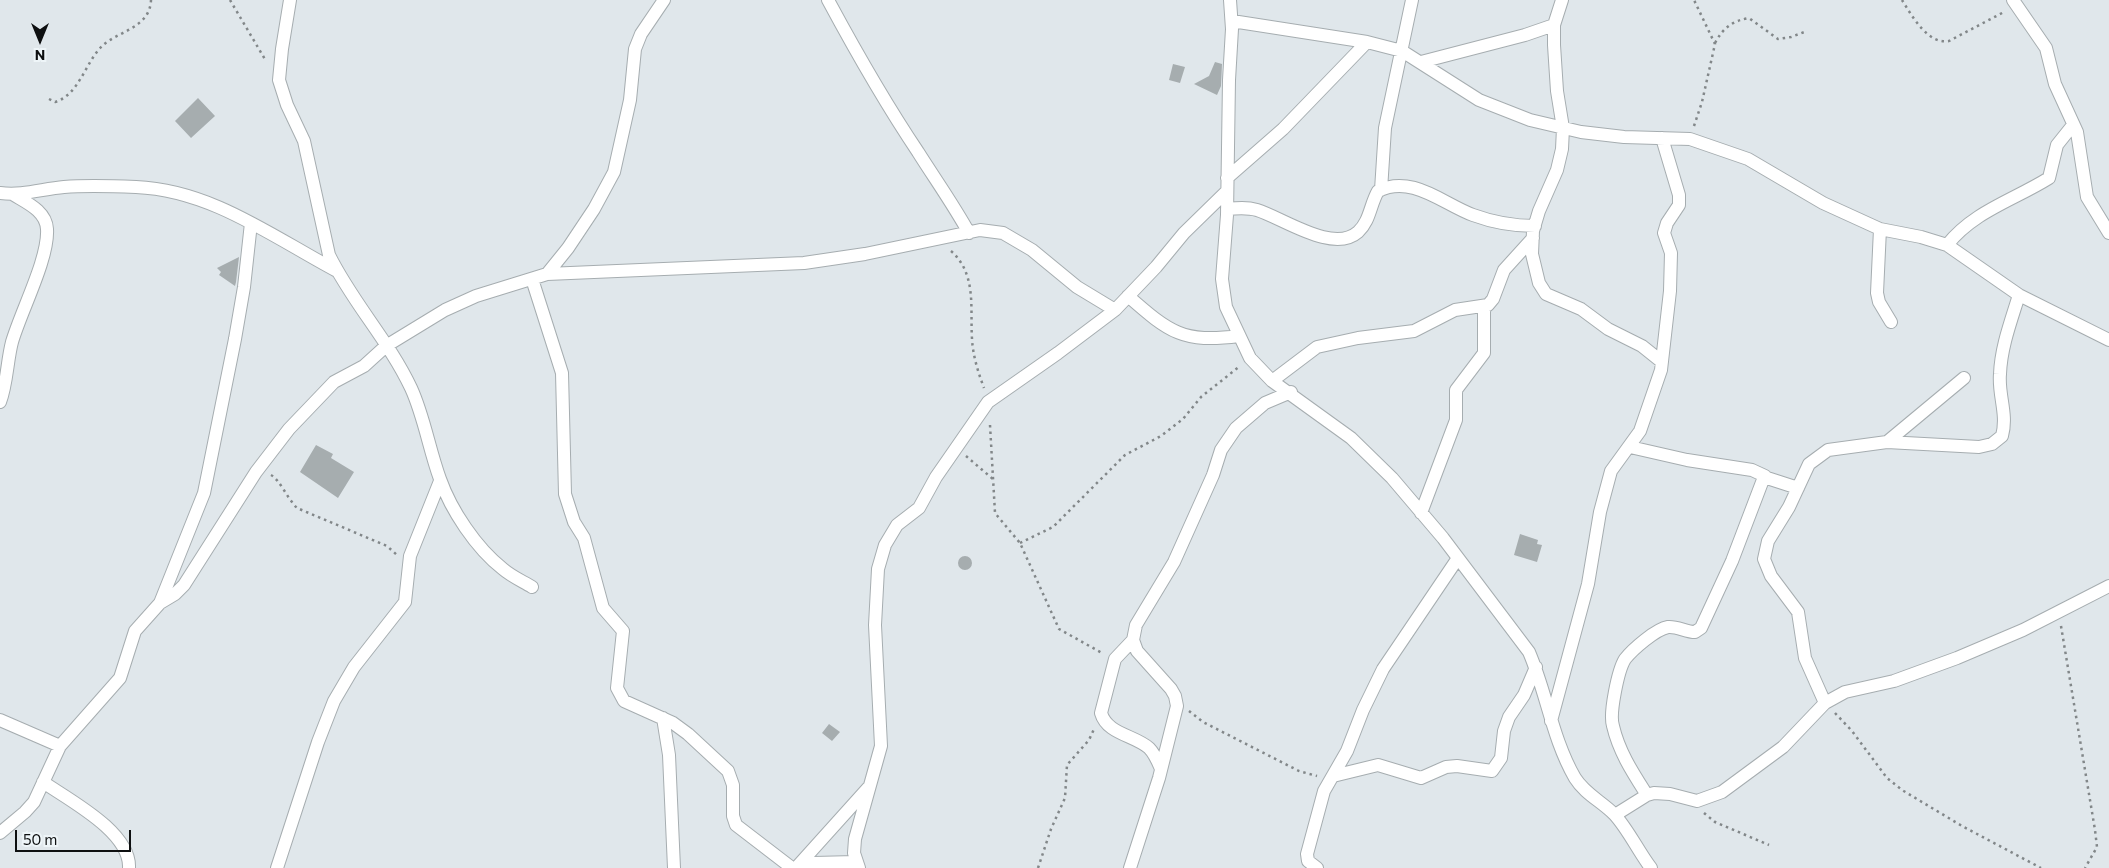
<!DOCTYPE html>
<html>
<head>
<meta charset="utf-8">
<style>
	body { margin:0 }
	#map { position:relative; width:2109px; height:868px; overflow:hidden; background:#e0e7eb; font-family:Commissioner,sans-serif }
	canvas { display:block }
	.north { position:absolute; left:15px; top:15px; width:50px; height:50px; -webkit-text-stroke:4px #eef5f8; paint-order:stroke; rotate:180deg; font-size:14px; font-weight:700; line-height:20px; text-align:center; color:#0e1011 }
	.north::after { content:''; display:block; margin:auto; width:18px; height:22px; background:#0e1011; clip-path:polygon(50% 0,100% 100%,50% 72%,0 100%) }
	.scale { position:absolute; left:15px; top:830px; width:116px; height:22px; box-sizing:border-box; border:2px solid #0e1011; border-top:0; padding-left:6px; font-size:15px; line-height:18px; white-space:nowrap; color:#0e1011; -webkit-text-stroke:4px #eef5f8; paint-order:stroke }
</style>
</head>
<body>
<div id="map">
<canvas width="2109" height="868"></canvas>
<div class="north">N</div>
<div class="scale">50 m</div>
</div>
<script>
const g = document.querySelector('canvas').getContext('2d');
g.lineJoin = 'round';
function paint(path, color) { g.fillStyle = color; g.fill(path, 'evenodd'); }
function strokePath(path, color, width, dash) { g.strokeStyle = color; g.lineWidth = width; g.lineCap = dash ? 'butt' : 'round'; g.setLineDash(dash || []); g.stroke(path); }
paint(new Path2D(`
	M1215,62L1222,64L1221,86L1217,95L1194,84L1209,76Z
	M1173,64L1185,67L1180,83L1169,80Z
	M198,98L215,116L191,138L175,121Z
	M239,257L236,282L235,286L219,275L221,272L217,268Z
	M316,445L333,454L331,458L354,472L338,498L300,472Z
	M1520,534L1538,540L1537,544L1542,545L1537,562L1514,555Z
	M958 563a7 7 0 1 1 14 0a7 7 0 1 1-14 0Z
	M829,724L840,732L832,741L822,733Z`), '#a6adaf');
const minor = new Path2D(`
	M290,0L282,49L279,80L287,105L304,141L329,255C352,302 389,341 411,388C424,416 429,449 440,479C451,510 476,548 503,569C511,576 522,581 532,587
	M828,0C856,52 885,103 918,152C935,179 953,204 969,233
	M1230,0L1232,29L1229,80L1227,215L1222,279L1226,307L1250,358L1272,381L1351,438L1392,478L1443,538L1529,652C1547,694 1552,738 1575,778C1585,794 1601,801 1614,814C1628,829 1638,851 1651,868
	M1562,0L1554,25V45L1557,91L1563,128L1562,149L1557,170L1539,211L1533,231L1532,254L1539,283L1546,294L1581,309L1608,329L1642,346L1662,362
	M2013,0L2046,48L2055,84L2077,132L2087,197L2109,233
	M1232,21L1367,42L1402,51L1479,100L1530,120L1581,132L1624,137L1690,139L1748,159L1823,203L1880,229L1921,237L1947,245L2019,295L2109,340
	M1421,62L1525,35L1554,25
	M1227,178L1283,129L1367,42
	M1381,190L1385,128L1412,0
	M0,193C22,196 42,189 64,187C88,185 112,186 136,187C211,190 273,237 337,271
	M1227,209C1237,208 1247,207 1257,210C1283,218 1333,254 1358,232C1370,221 1370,205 1378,191C1412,174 1443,204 1473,215C1492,222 1514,226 1535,226
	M1880,229L1877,293L1879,302L1891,322
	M1947,245C1974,211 2014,200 2049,178L2057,145L2073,125
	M547,274L568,248L594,209L614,172L630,100L635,49L641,34L664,0
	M532,279L562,373L565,494L574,522L584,538L603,608L623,631L617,688L624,701L673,723L688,734L728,771L733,785V816L736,825L792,868
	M1128,296C1170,333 1183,343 1239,336
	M1272,381L1317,347L1358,338L1414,331L1455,310L1488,305L1493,299L1504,270L1533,238
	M0,402C7,384 7,361 12,342C21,311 49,258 47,229C46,211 27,203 14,195
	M1887,442L1964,378
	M1630,447L1687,460L1752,470L1765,476
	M1421,513L1456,420V390L1484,353V306
	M160,603L204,493L235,339L244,287L251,223
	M1133,640L1115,659L1101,713C1107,734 1134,735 1149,748C1155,754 1158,762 1161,769
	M1825,703L1805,658L1798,612L1771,576L1764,559L1768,541L1789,507L1809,464L1828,450L1887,442L1979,447L1992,444L2002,436C2008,414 1998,395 2000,374C2001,347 2011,321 2019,295
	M663,718L669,755L674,868
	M0,720L60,746
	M1551,721L1588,584L1600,512L1611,471L1640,431L1661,370L1670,291L1671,253L1664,233L1667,223L1679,205V195L1662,138
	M1333,776L1378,765L1421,778L1446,767L1457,766L1492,771L1501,758L1504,731L1509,717L1524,695L1536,667
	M43,782C69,800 131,832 129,868
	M1647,795C1633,773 1619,752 1613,726C1609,714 1618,670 1625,659C1633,649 1656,629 1668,627C1677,626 1686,632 1695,632L1701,628L1732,561L1764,477L1798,488
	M1615,815L1647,795L1654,793L1670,794L1697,801L1722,792L1783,747L1825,703L1845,692L1894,681L1957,658L2023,630L2109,586
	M0,833L25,812L34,802L60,746L120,678L135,631L160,603L175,594L184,585L256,472L289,429L334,382L364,366L386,346L445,310L476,296L547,274L804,263L865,254L980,230L1003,233L1032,250L1077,287L1115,310
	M277,868L318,742L334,701L354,667L405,602L410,556L440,481
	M796,868L868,788
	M805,868L814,863L855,862
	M859,868L854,853L855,839L881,746L875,625L878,569L885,545L897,525L919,508L936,477L988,402L1058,353L1115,310L1156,267L1184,233L1227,191
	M1130,868L1159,778L1177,706L1175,696L1171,689L1137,651L1133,640L1136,625L1174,562L1213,475L1221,450L1236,428L1265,403L1291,392
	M1317,868L1308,861L1307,854L1324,791L1347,751L1363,710L1383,669L1458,558`);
strokePath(minor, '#a6adb0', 14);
strokePath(new Path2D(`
	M230,0L266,61
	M1902,0C1912,16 1928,45 1949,41L2004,12
	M1715,43C1723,28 1732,21 1749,18L1778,39L1791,37L1807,31
	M49,99L55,102C79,95 85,63 102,46C118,31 150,28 151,0
	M1694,126L1702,102L1715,44L1694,0
	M951,251C977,274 970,308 972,339C973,356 978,372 984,388
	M990,425L995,513L1020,543L1059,629L1102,653
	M966,456L994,480
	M271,475C280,480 287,498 297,508L387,546L397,555
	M1020,543L1053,527L1125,455L1161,436L1183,419L1201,397L1240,366
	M2061,626L2095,830L2097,847L2085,868
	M1189,711L1203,722L1299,771L1317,776
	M1835,713L1852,731L1887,778L1902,790L1962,826L2041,868
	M1704,813L1715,822L1769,845
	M1038,868L1051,829L1065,798L1067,765L1089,740L1094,729`), '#828789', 2.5, [2.5, 4]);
strokePath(minor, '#fff', 12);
</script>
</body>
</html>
